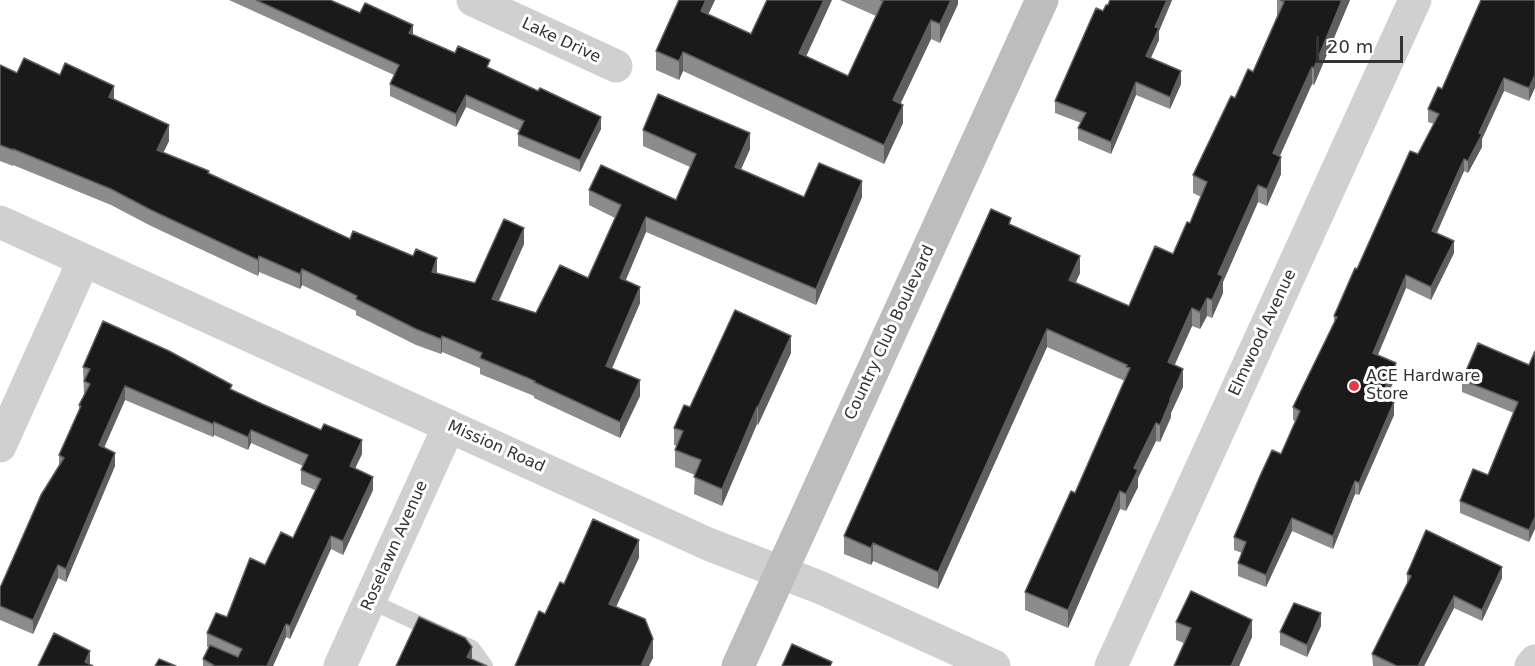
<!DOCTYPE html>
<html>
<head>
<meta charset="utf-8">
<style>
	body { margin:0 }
	#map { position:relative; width:1535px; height:666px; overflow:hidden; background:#fff; font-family:"DejaVu Sans",sans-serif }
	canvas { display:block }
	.scale { position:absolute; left:1316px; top:36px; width:87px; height:27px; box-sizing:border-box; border:3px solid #333; border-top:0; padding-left:8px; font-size:18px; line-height:21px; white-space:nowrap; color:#333; -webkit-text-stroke:4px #fff; paint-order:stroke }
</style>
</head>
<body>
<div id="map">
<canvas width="1535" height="666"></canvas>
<div class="scale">20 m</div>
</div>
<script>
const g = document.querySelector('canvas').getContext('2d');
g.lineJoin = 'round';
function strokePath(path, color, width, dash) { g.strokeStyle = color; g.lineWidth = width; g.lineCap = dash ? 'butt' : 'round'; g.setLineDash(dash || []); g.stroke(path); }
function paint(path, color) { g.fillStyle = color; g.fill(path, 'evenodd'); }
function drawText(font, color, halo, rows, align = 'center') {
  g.font = font + ' "DejaVu Sans",sans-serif'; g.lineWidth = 6; g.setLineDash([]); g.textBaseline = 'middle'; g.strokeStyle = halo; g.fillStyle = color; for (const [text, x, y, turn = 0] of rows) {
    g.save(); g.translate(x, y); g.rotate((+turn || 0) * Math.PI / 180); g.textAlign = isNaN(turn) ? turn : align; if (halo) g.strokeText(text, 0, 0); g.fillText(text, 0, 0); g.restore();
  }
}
strokePath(new Path2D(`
	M370,601L472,648L485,666`), '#d0d0d0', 16);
strokePath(new Path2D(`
	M473,0L616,66
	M0,222L708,544L819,587L994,666
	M0,446L84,260
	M340,666L449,426
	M1111,666L1415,0
	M1531,666L1535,661`), '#d0d0d0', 33);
strokePath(new Path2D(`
	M738,666L1042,0`), '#bdbdbd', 33);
paint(new Path2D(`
	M229,0H330L490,69L601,129L580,172L518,146V134L520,131L466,107L456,127L390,96V84L394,75Z
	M679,0H715L708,14L751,34L806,56L848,76L876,16L840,0H958V4L940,43L931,39L901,103L903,123L884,164L683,71L679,80L656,70V51Z
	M1110,0H1172L1159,31V40L1150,58L1181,84L1170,109L1136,95L1111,154L1078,140V128L1081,123L1055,113V101Z
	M1277,0H1350L1314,85L1312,84L1280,156L1281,174L1267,206L1258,202L1223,282V293L1212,318L1207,316L1200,329L1192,326L1174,365L1183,387L1171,413V417L1160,442L1156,441L1138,478V487L1126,511L1120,509L1068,628L1025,610V592L1075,493L1125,381L1047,347L938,589L873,561L871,565L844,554V536L1011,225L1080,273L1076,282L1129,306L1173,254L1190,223L1201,197L1193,193V175L1235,98L1253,72L1277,16Z
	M1535,0L1529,101L1504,91L1482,139V147L1468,173L1464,171L1437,233L1454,253L1431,300L1406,288L1378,355L1396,376L1386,399L1394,415L1359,495L1355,494L1333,549L1292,531L1266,587L1238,576V563L1242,553L1234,550V537L1281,454L1295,421L1293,420V407L1334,323V316L1434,124L1428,122V109L1442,89Z
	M0,65L17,73L114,99L169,141L163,152L350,239L437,274L475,283L524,244L499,301L536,313L588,278L615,218L589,205V190L676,200L690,167L643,146V130L750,149L741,169L804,197H862L816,305L646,232L625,281L640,303L612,368L640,396L620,438L534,398V396L480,374V368L442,352L441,354L416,345L356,315V311L302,285L300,289L259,272L258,276L151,226L111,205L13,165V166L0,161Z
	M1535,351L1529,542L1460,513V501L1488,475L1514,413L1462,392V380L1529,365Z
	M791,353L758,425L757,424L722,506L694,494L695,475L675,467V450L677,446L674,445V428L690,407Z
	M83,367L232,390L362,454L355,468L373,490L343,555L331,549L290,639L286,637L273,666H203V659L209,647H207V633L227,617L265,565L293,538L315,490L301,484V470L303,466L251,443L248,450L214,435L213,437L125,400L104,448L115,466L66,582L58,578L33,634L0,620V588L59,466V455L79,412V405L84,395Z
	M1407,574L1502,578L1482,621L1454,608L1424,666H1373L1372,654L1407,585Z
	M1176,622L1252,637L1239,666H1174L1184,643L1176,640Z
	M1321,626L1307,657L1280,645V632Z`), '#8c8c8c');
paint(new Path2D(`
	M706,0H715L701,30V11Z
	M824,0H832L799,72V53Z
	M951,0H958V4L940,43V24Z
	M1167,0H1172L1159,31V40L1146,69V56L1155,27Z
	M1342,0H1350L1314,85V68Z
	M931,20V39L893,119V100Z
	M413,25V37L409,33Z
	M683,52V71L679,80V61Z
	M1312,67V84L1273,171V153Z
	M1181,71V84L1170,109V97Z
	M1535,75V88L1529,101V88Z
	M1504,78V91L1482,139V147L1468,173V161L1479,133Z
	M1136,82V95L1111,154V142Z
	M114,86V101L109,97Z
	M466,95V107L456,127V114Z
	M903,105V123L884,164V145Z
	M601,117V129L580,172V160Z
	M169,125V141L157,166V150Z
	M750,133V149L735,183V167Z
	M1281,157V174L1267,206V189Z
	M1464,159V171L1432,243V231Z
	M862,181V197L816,305V289Z
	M1258,185V202L1223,282V293L1212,318V300L1218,274Z
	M646,217V232L620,294V278Z
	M524,228V244L492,315V299Z
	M1454,241V253L1431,300V287Z
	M259,256V272L258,276V260Z
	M1080,256V273L1069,297V280Z
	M437,258V274L432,272Z
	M302,269V285L300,289V274Z
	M1406,275V288L1373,366V353Z
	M640,287V303L606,382V366Z
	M1207,298V316L1200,329V312Z
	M1192,308V326L1168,380V362Z
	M1047,329V347L938,589V572Z
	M442,336V352L441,354V339Z
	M791,336V353L758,425V407Z
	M1396,363V376L1381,409V397Z
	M1183,369V387L1171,413V417L1160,442V425L1170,399Z
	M640,380V396L620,438V422Z
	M125,386V400L99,459V445Z
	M1394,402V415L1359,495V483Z
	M757,407V424L722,506V489Z
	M214,422V435L213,437V424Z
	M1156,423V441L1138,478V487L1126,511V494L1134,468Z
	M251,430V443L248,450V437Z
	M362,440V454L350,479V466Z
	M115,453V466L66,582V569Z
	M373,477V490L343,555V541Z
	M1355,481V494L1333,549V536Z
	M1120,491V509L1068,628V610Z
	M1535,517V529L1529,542V530Z
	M1292,518V531L1266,587V575Z
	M331,536V549L290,639V626Z
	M639,540V558L609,622V604Z
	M873,543V561L871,565V548Z
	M58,565V578L33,634V620Z
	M1502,567V578L1482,621V610Z
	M1454,596V608L1424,666H1418Z
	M1321,613V626L1307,657V645Z
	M1252,620V637L1239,666H1231Z
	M286,624V637L273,666H267Z
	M653,639V658L649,666H641Z
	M472,647V666L467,657Z
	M90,651V663L89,666L85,662Z`), '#5f5f5f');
const building = new Path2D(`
	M256,0H330L360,13L365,3L413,25L409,33L455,53L458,46L490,60L487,67L538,91L540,88L601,117L580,160L518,134L524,121L466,95L456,114L390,84L399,65Z
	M679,0H706L701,11L751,34L767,0H824L799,53L848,76L883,1L881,0H951L940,24L931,20L893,100L903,105L884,145L683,52L679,61L656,51Z
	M1110,0H1167L1155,27L1159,28L1146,56L1181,71L1170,97L1136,82L1111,142L1078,128L1086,113L1055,101L1096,8L1103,11L1106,5H1108Z
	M1280,0H1342L1314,68L1312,67L1273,153L1281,157L1267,189L1258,185L1218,274L1223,276L1212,300L1207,298L1200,312L1192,308L1168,362L1183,369L1170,399H1171L1160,425L1156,423L1134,468L1138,470L1126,494L1120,491L1068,610L1025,592L1071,491L1075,493L1130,368L1126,367L1127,365L1047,329L938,572L873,543L871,548L844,536L991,209L1011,218L1009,224L1080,256L1069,280L1129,306L1155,246L1173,254L1187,222L1190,223L1207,182L1193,175L1231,96L1235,98L1248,69L1253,72L1284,2Z
	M1481,0H1535V75L1529,88L1504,78L1479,133L1482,134L1468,161L1464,159L1432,231L1454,241L1431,287L1406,275L1373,353L1396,363L1381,397L1394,402L1359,483L1355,481L1333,536L1292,518L1266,575L1238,563L1246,542L1234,537L1260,476L1272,450L1281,454L1300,411L1293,407L1337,317L1334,316L1355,268L1357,269L1410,151L1418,154L1439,114L1428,109L1438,87L1442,89Z
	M24,58L60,75L65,63L114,86L109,97L169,125L157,150L209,171L208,173L350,239L353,231L413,256L416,249L437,258L432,272L475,283L504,219L524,228L492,299L536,313L560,265L588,278L621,205L589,190L601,165L676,200L696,154L643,130L658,94L750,133L735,167L804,197L819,163L862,181L816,289L646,217L620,278L640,287L606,366L640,380L620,422L534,382L535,381L480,358L482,353L442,336L441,339L416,329L356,299L357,296L302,269L300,274L259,256L258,260L151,210L111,189L13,149V150L0,145V65L17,73Z
	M735,310L791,336L758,407H757L722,489L694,477L701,460L675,450L683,431L674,428L684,405L690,407Z
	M103,321L169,351L232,385L230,389L262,404L321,430L324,424L362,440L350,466L373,477L343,541L331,536L290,626L286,624L267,666H215L203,659L210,645L238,657L242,649L207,633L216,613L227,617L250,558L265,565L281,532L293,538L321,479L301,470L308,455L251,430L248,437L214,422L213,424L125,386L99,445L115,453L66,569L58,565L33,620L0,606V588L41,495L64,458L59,455L81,406L79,405L90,384L84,381L90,369L83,367Z
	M1478,343L1529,365L1535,351V517L1529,530L1460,501L1473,469L1488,475L1518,402L1462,380Z
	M593,519L639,540L609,604L645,619L653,639L641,666H515L539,611L545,614L560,582L564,584Z
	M1426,530L1502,567L1482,610L1454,596L1418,666H1397L1372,654L1411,576L1407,574Z
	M1191,591L1252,620L1231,666H1174L1191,628L1176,622Z
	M1294,603L1321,613L1307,645L1280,632Z
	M419,617L465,638L472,647L467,657L487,666H396Z
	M54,633L90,651L85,662L93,666H38Z
	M792,644L832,662L830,666H782Z
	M159,659L176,666H155Z`);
paint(building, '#1a1a1a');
strokePath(building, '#5f5f5f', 1.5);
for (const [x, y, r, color] of [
	[1354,386,6,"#e63946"]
]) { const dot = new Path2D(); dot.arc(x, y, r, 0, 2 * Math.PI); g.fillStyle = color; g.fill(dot); strokePath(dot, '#fff', 2); }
drawText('16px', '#333', '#fff', [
	["Lake Drive",561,41,25],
	["Country Club Boulevard",890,333,-65],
	["Elmwood Avenue",1263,333,-65],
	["Mission Road",496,447,24],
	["Roselawn Avenue",395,546,-66]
]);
drawText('16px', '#333', '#fff', [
	["ACE Hardware",1366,377],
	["Store",1366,395]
], 'left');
</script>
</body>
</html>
